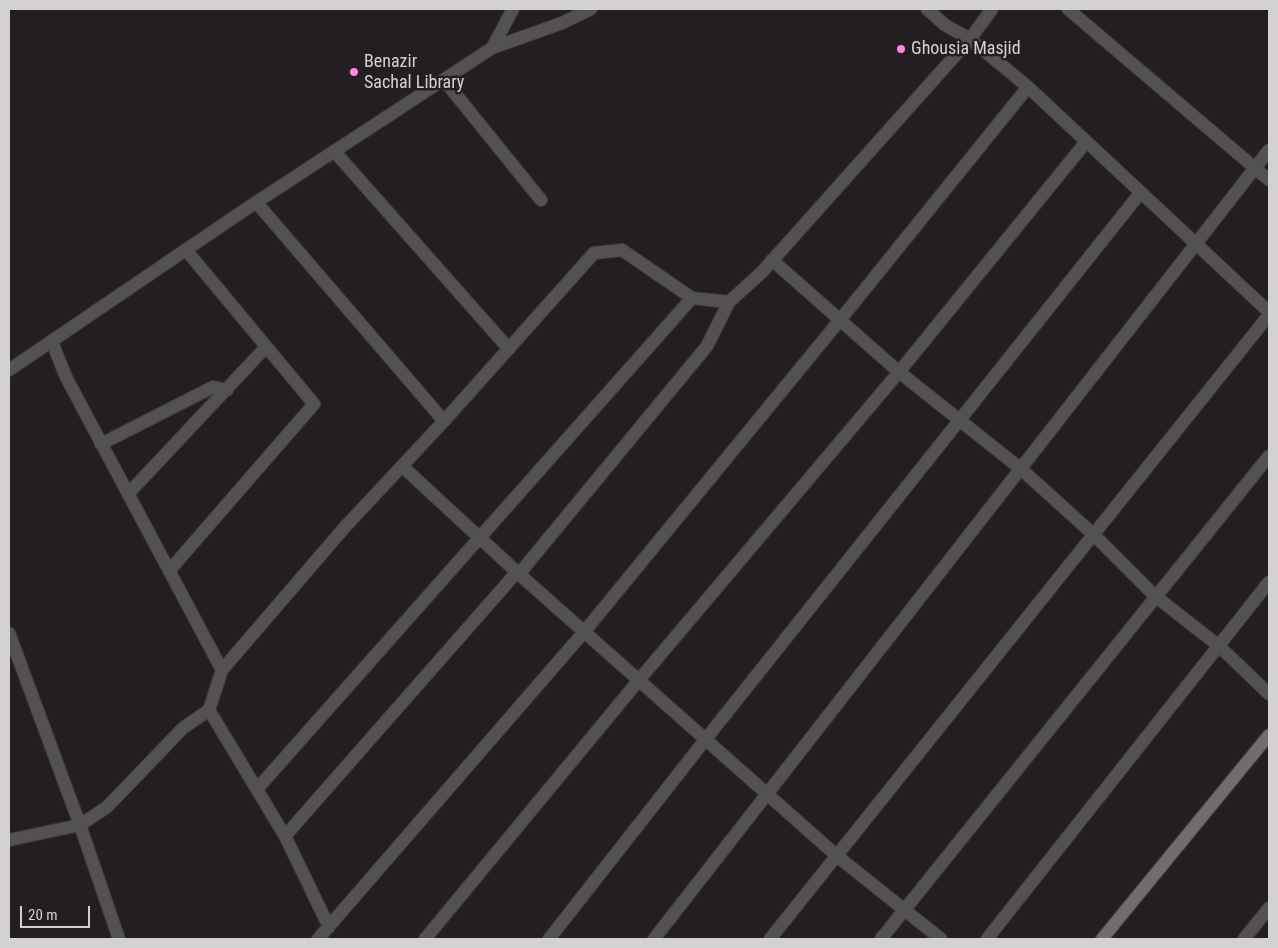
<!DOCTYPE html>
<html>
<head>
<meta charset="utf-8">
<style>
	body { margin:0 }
	#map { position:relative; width:1278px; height:948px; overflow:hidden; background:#231e21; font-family:"Roboto Condensed",sans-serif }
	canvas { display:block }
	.frame { position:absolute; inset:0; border:10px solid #d4d1d3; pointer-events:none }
	.scale { position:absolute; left:20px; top:906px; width:70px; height:22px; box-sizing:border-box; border:2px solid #d4d1d3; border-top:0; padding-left:6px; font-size:15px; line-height:18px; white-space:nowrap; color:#d4d1d3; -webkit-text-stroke:4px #231e21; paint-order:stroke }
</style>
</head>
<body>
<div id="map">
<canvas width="1278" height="948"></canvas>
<div class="frame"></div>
<div class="scale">20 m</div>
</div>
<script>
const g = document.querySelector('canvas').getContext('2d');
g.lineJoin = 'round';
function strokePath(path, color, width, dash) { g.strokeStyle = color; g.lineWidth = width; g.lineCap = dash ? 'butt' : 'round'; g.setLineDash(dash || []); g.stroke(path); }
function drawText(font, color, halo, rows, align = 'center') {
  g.font = font + ' "Roboto Condensed",sans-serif'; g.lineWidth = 5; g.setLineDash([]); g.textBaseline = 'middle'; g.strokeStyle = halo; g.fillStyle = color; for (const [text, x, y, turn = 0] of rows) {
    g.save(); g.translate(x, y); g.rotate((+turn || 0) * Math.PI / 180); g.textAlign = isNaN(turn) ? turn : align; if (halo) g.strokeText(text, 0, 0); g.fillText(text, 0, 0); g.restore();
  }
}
const street = new Path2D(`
	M992,9L970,39L1028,87L1269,312
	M1068,9L1269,180
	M492,48L513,9
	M444,80L541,200
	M334,151L509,349
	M256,202L444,421
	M772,260L899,372L1021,469L1094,535L1155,596L1219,646L1269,694
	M52,342L66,377L222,670L209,710L285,836
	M9,370L246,209L492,48L562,23L591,9
	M101,444L213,387L227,390
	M402,466L519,574L837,856L941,939
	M128,494L266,347
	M169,571L314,404L186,250
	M519,574L707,346L729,302
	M9,633L80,825L119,939
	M222,670L344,528L444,421L594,253L622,250L692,298L729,302L762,272L970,39L945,25L927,9
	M257,789L692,298
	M9,840L80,825L107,807L183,728L209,710
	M329,927L285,836L517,572
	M318,939L584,632L840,320L1028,87
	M425,939L639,680L899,372L1086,142
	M549,939L705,740L1141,192
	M654,939L1269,150
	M770,939L1269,315
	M881,939L1269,456
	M987,939L1269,582
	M1244,939L1269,908`);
const secondary = new Path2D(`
	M1102,939L1269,735`);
strokePath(street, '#3f3b3d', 14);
strokePath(secondary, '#3f3b3d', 14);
strokePath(street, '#545153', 12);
strokePath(secondary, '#716d6f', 12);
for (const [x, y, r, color] of [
	[901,49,5,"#ff85de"],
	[354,72,5,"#ff85de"]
]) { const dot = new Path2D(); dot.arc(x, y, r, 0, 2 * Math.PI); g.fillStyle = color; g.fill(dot); strokePath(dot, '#231e21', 2); }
drawText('18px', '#d4d1d3', '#231e21', [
	["Ghousia Masjid",911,49],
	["Benazir",364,62],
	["Sachal Library",364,83]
], 'left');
</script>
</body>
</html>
